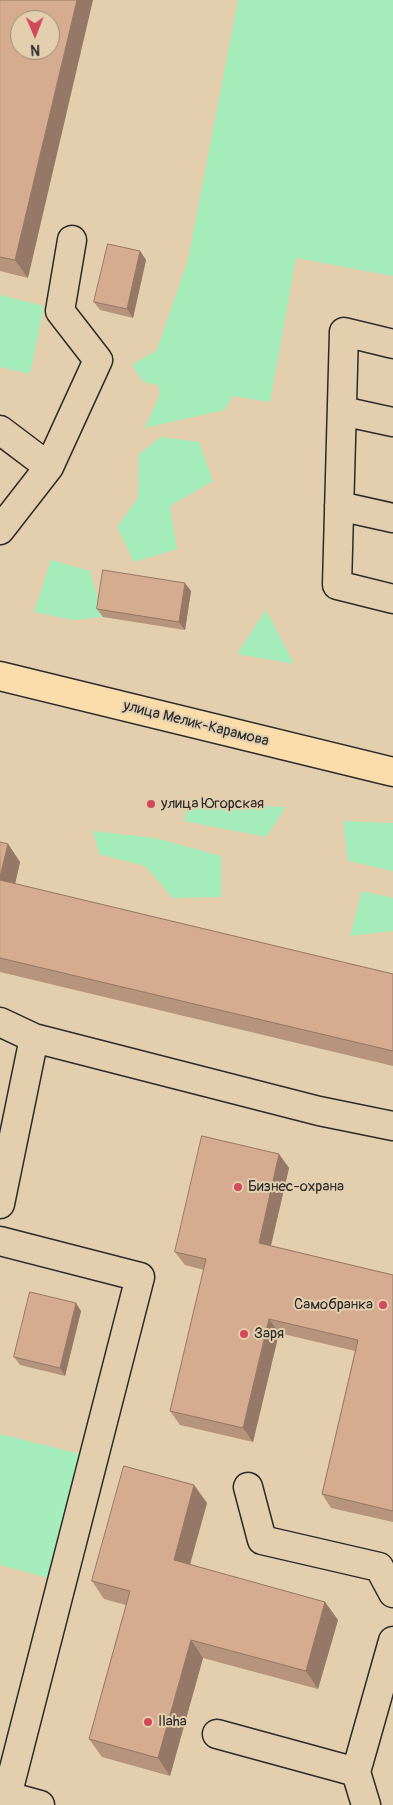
<!DOCTYPE html>
<html>
<head>
<meta charset="utf-8">
<style>
	body { margin:0 }
	#map { position:relative; width:393px; height:1805px; overflow:hidden; background:#e3cfae; font-family:Pangolin,sans-serif }
	canvas { display:block }
	.north { position:absolute; left:10px; top:10px; width:50px; height:50px; box-sizing:border-box; background:#e3cfae; border:1px solid #998d7a; border-radius:50%; rotate:179deg; font-size:14px; font-weight:700; line-height:20px; text-align:center; color:#2b2b2b }
	.north::after { content:''; display:block; margin:auto; width:18px; height:22px; background:#d1495b; clip-path:polygon(50% 0,100% 100%,50% 72%,0 100%) }
</style>
</head>
<body>
<div id="map">
<canvas width="393" height="1805"></canvas>
<div class="north">N</div>
</div>
<script>
const g = document.querySelector('canvas').getContext('2d');
g.lineJoin = 'round';
function paint(path, color) { g.fillStyle = color; g.fill(path, 'evenodd'); }
function strokePath(path, color, width, dash) { g.strokeStyle = color; g.lineWidth = width; g.lineCap = dash ? 'butt' : 'round'; g.setLineDash(dash || []); g.stroke(path); }
function drawText(font, color, halo, rows, align = 'center') {
  g.font = font + ' Pangolin,sans-serif'; g.lineWidth = 4; g.setLineDash([]); g.textBaseline = 'middle'; g.strokeStyle = halo; g.fillStyle = color; for (const [text, x, y, turn = 0] of rows) {
    g.save(); g.translate(x, y); g.rotate((+turn || 0) * Math.PI / 180); g.textAlign = isNaN(turn) ? turn : align; if (halo) g.strokeText(text, 0, 0); g.fillText(text, 0, 0); g.restore();
  }
}
paint(new Path2D(`
	M238,0H393V276L296,258L270,402L233,396L224,410L145,428L160,394L158,385L143,382L132,365L157,350L188,260Z
	M0,295L44,306L30,374L0,367Z
	M161,437L199,442L213,481L170,506L177,549L134,562L117,527L138,498L139,454Z
	M51,560L90,571L103,617L73,620L34,612Z
	M266,610L294,664L237,654Z
	M189,798L235,805L286,807L266,837L184,821Z
	M343,821L393,823V871L348,861Z
	M93,831L155,838L221,856V897L173,898L145,866L99,854Z
	M362,891L393,898V931L350,936Z
	M0,1434L84,1455L52,1579L0,1565Z`), '#a5edbb');
const minor = new Path2D(`
	M393,344L344,332L337,585L393,599
	M342,411L393,422
	M0,430L49,467L0,530
	M49,467L98,360L60,311L72,240
	M339,506L393,518
	M0,1022L34,1038L319,1111L393,1126
	M0,1204L34,1038
	M0,1241L140,1277L7,1796
	M248,1487L262,1540L379,1567L393,1593
	M217,1734L356,1772
	M0,1794L40,1805
	M366,1805L356,1772L393,1641`);
const major = new Path2D(`
	M0,676L393,772`);
strokePath(minor, '#2b2b2b', 31);
strokePath(major, '#2b2b2b', 31);
strokePath(minor, '#e3cfae', 28);
strokePath(major, '#faddab', 28);
paint(new Path2D(`
	M0,0L28,278L0,271Z
	M140,251L146,260L133,318L100,310L94,302Z
	M191,591L185,630L103,617L97,609Z
	M0,842L8,844L20,862L15,884L393,974V1066L0,972Z
	M279,1154L289,1168L271,1246L393,1275V1522L331,1508L322,1494L355,1351L279,1333L253,1442L180,1425L170,1411L204,1270L185,1265L175,1252Z
	M81,1311L65,1376L20,1365L14,1357Z
	M194,1485L207,1503L190,1565L325,1602L338,1620L318,1689L203,1658L170,1776L102,1757L89,1739L126,1605L104,1599L92,1581Z`), '#b7947c');
paint(new Path2D(`
	M77,0H93L28,278L15,260Z
	M140,251L146,260L133,318L127,309Z
	M185,583L191,591L185,630L179,622Z
	M8,844L20,862L12,898L0,881V877Z
	M279,1154L289,1168L268,1257L259,1243Z
	M76,1303L81,1311L65,1376L60,1368Z
	M269,1319L279,1333L253,1442L243,1428Z
	M194,1485L207,1503L186,1578L174,1560Z
	M325,1602L338,1620L318,1689L306,1671Z
	M191,1640L203,1658L170,1776L158,1758Z`), '#957865');
const building = new Path2D(`
	M0,0H77L15,260L0,257ZM20,20H50V50H20Z
	M108,244L140,251L127,309L94,302Z
	M103,570L185,583L179,622L97,609Z
	M0,842L8,844L0,877Z
	M0,880L393,974V1051L0,958Z
	M202,1136L279,1154L259,1243L393,1275V1511L322,1494L358,1340L269,1319L243,1428L170,1411L206,1259L175,1252Z
	M30,1292L76,1303L60,1368L14,1357Z
	M124,1466L194,1485L174,1560L325,1602L306,1671L191,1640L158,1758L89,1739L130,1591L92,1581Z`);
paint(building, '#d5ac90');
strokePath(building, '#957865', 1);
for (const [x, y, r, color] of [
	[151,804,5,"#d1495b"],
	[238,1187,5,"#d1495b"],
	[383,1305,5,"#d1495b"],
	[244,1334,5,"#d1495b"],
	[148,1722,5,"#d1495b"]
]) { const dot = new Path2D(); dot.arc(x, y, r, 0, 2 * Math.PI); g.fillStyle = color; g.fill(dot); strokePath(dot, '#e3cfae', 2); }
drawText('15px', '#2b2b2b', '#e3cfae', [
	["улица Мелик-Карамова",196,724,14]
]);
drawText('15px', '#2b2b2b', '#e3cfae', [
	["улица Югорская",161,804],
	["Бизнес-охрана",248,1187],
	["Самобранка",373,1305,"right"],
	["Заря",254,1334],
	["Ilaha",158,1722]
], 'left');
</script>
</body>
</html>
